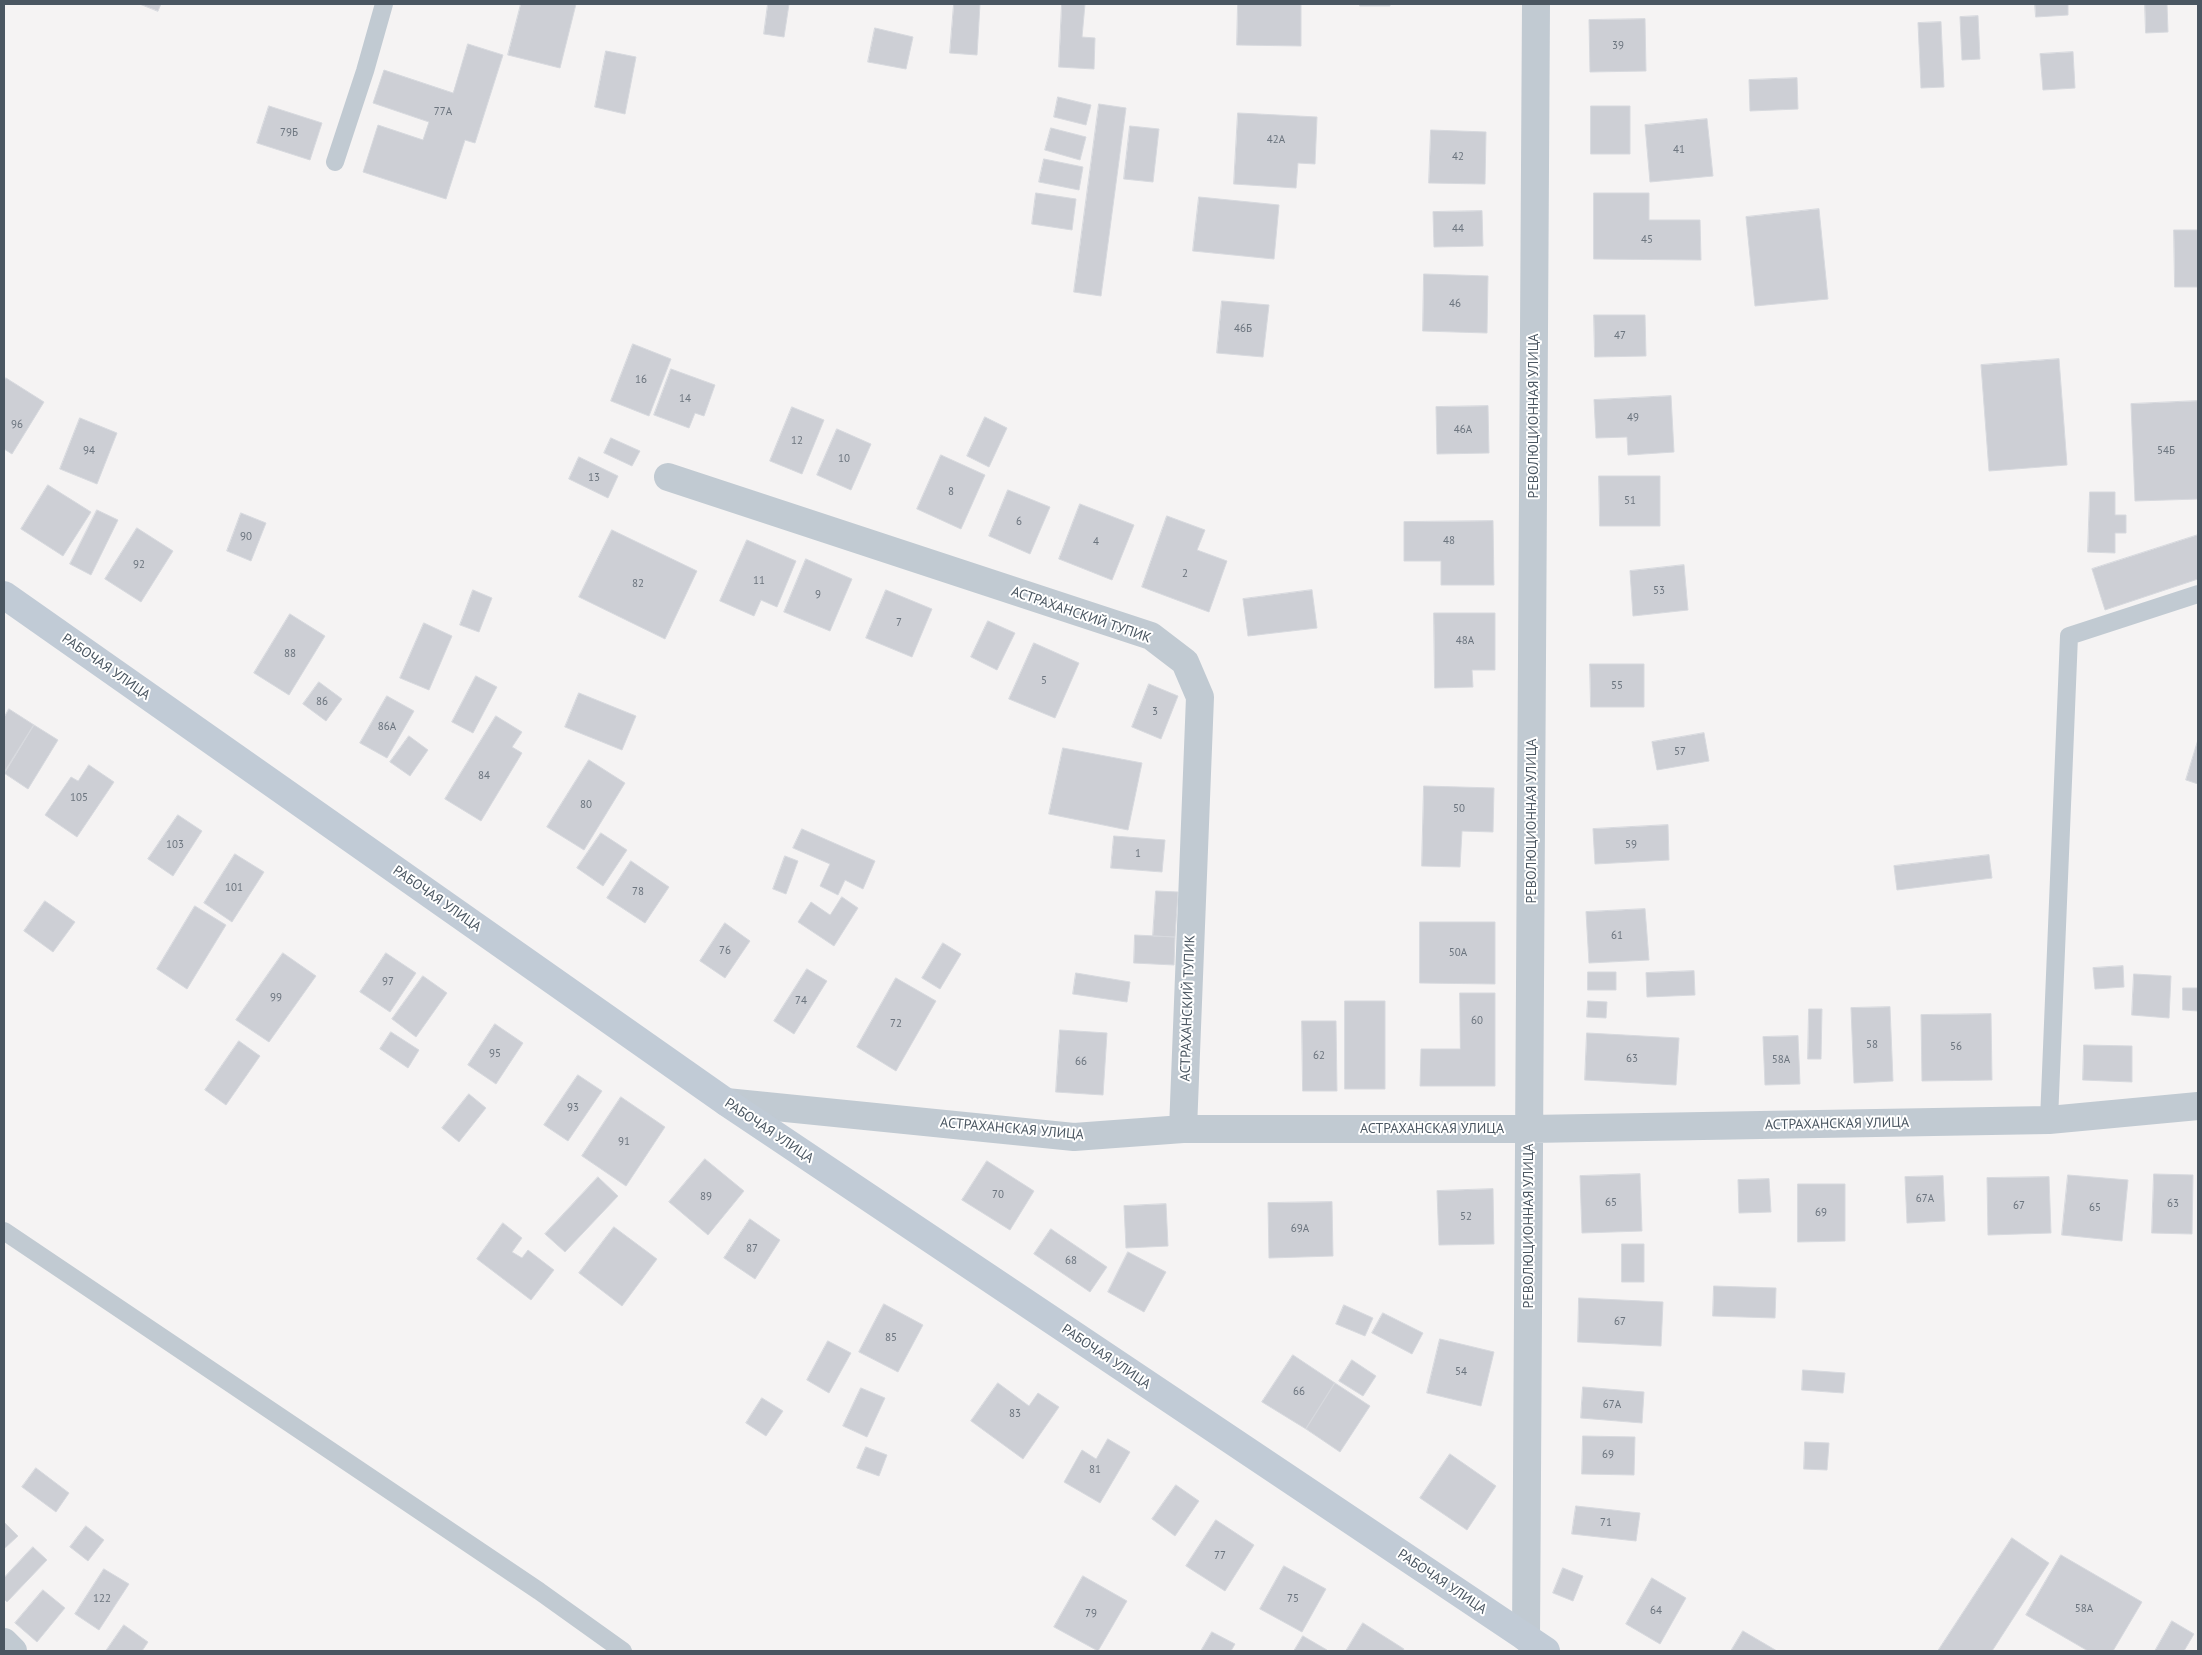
<!DOCTYPE html>
<html>
<head>
<meta charset="utf-8">
<style>
	body { margin:0 }
	#map { position:relative; width:2202px; height:1655px; overflow:hidden; background:#f5f3f3; font-family:"PT Sans",sans-serif }
	canvas { display:block }
	.frame { position:absolute; inset:0; border:5px solid #4a5661; pointer-events:none }
</style>
</head>
<body>
<div id="map">
<canvas width="2202" height="1655"></canvas>
<div class="frame"></div>
</div>
<script>
const g = document.querySelector('canvas').getContext('2d');
g.lineJoin = 'round';
function paint(path, color) { g.fillStyle = color; g.fill(path, 'evenodd'); }
function strokePath(path, color, width, dash) { g.strokeStyle = color; g.lineWidth = width; g.lineCap = dash ? 'butt' : 'round'; g.setLineDash(dash || []); g.stroke(path); }
function drawText(font, color, halo, rows, align = 'center') {
  g.font = font + ' "PT Sans",sans-serif'; g.lineWidth = 4; g.setLineDash([]); g.textBaseline = 'middle'; g.strokeStyle = halo; g.fillStyle = color; for (const [text, x, y, turn = 0] of rows) {
    g.save(); g.translate(x, y); g.rotate((+turn || 0) * Math.PI / 180); g.textAlign = isNaN(turn) ? turn : align; if (halo) g.strokeText(text, 0, 0); g.fillText(text, 0, 0); g.restore();
  }
}
const building = new Path2D(`
	M140,4H161L158,11Z
	M521,4H576L560,68L508,55Z
	M768,4H789L784,37L764,34Z
	M954,4H980L977,55L950,53Z
	M1062,4H1085L1082,37L1095,38L1094,69L1059,67Z
	M1238,4H1301V46L1237,45Z
	M1360,4H1390V6H1360Z
	M2035,4H2068V15L2036,17Z
	M2145,4H2167L2168,32L2146,33Z
	M1978,16L1980,59L1962,60L1960,17Z
	M1645,19L1646,71L1590,72L1589,20Z
	M1941,22L1944,87L1921,88L1918,23Z
	M875,28L913,37L906,69L868,62Z
	M468,44L503,55L475,143L465,140L446,199L363,172L378,125L423,140L429,122L373,103L384,70L453,93Z
	M606,51L636,57L625,114L595,107Z
	M2073,52L2075,88L2043,90L2040,54Z
	M1797,78L1798,109L1750,111L1749,80Z
	M1058,97L1091,105L1086,125L1054,117Z
	M1099,104L1126,108L1101,296L1074,292Z
	M269,106L322,123L310,160L257,143Z
	M1591,106H1630V154H1591Z
	M1238,113L1317,117L1315,164L1298,163L1296,188L1234,184Z
	M1707,119L1713,176L1650,182L1645,125Z
	M1130,126L1159,129L1153,182L1124,179Z
	M1051,128L1086,137L1080,160L1045,150Z
	M1431,130L1486,132L1485,184L1429,183Z
	M1044,159L1083,167L1079,190L1039,182Z
	M1036,193L1076,199L1072,230L1032,224Z
	M1594,193H1649V220H1700L1701,260L1594,259Z
	M1199,197L1279,205L1274,259L1193,251Z
	M1819,209L1828,299L1755,306L1746,217Z
	M1482,211L1483,246L1434,247L1433,212Z
	M2174,230H2198V287H2175Z
	M1424,274L1488,276L1487,333L1423,331Z
	M1222,301L1269,305L1263,357L1217,353Z
	M1594,315H1645L1646,356L1595,357Z
	M633,344L671,359L649,416L611,401Z
	M2059,359L2067,465L1989,471L1981,365Z
	M671,369L715,385L704,416L695,413L689,428L654,415Z
	M6,378L44,402L12,454L4,449V381Z
	M1671,396L1674,452L1628,455L1627,437L1596,438L1594,400Z
	M2198,401V499L2135,501L2131,404Z
	M1488,406L1489,453L1437,454L1436,407Z
	M792,407L824,420L802,474L770,461Z
	M985,417L1007,428L989,467L967,456Z
	M80,418L117,433L97,484L60,469Z
	M837,429L871,444L851,490L817,475Z
	M611,438L640,451L632,466L604,453Z
	M941,455L985,475L961,529L917,509Z
	M579,457L618,476L608,498L569,479Z
	M1599,476H1660V526H1600Z
	M48,485L91,512L63,556L21,529Z
	M1008,490L1050,507L1030,554L989,536Z
	M2090,492H2115V515H2126V533H2115V553L2088,552Z
	M1080,504L1134,525L1112,580L1059,559Z
	M97,510L118,520L91,575L70,564Z
	M241,513L266,523L251,561L227,551Z
	M1167,516L1205,530L1197,550L1227,561L1209,612L1142,587Z
	M1493,521L1494,585H1441V561H1404V522Z
	M137,528L173,551L141,602L105,579Z
	M612,530L697,571L665,639L579,597Z
	M2198,535V579L2105,610L2092,569Z
	M747,540L796,561L777,607L761,600L754,616L720,601Z
	M806,559L852,579L830,631L784,612Z
	M1684,565L1688,610L1633,616L1630,571Z
	M473,590L492,598L479,632L460,625Z
	M886,590L932,609L912,657L866,638Z
	M1312,590L1317,628L1248,636L1243,599Z
	M1434,613H1495V670H1472L1473,687L1435,688Z
	M290,614L325,636L289,695L254,673Z
	M988,621L1015,633L997,670L971,657Z
	M424,623L452,636L429,690L400,678Z
	M1034,643L1079,663L1055,718L1009,699Z
	M1590,664H1644V707H1591Z
	M476,676L497,687L473,733L452,722Z
	M319,682L342,699L326,721L303,704Z
	M1149,684L1178,696L1161,739L1132,727Z
	M579,693L636,716L622,750L565,727Z
	M387,696L414,711L387,758L360,743Z
	M9,709L34,725L4,774V718Z
	M496,716L522,732L512,747L522,753L481,821L445,799Z
	M34,725L58,740L28,789L4,773Z
	M1704,733L1709,761L1657,770L1652,742Z
	M409,736L428,750L410,776L390,762Z
	M2198,740V784L2186,780Z
	M1063,748L1142,763L1128,830L1049,814Z
	M589,760L625,783L584,850L547,827Z
	M89,765L114,782L77,837L45,815L71,777L78,781Z
	M1424,786L1494,788L1493,832L1462,831L1460,867L1422,866Z
	M178,815L202,831L173,876L148,859Z
	M1668,825L1669,860L1595,864L1593,829Z
	M802,829L875,861L863,889L845,880L838,895L820,886L830,864L793,848Z
	M601,833L627,850L603,886L577,868Z
	M1114,836L1165,840L1162,872L1111,868Z
	M235,854L264,872L232,922L204,903Z
	M1989,855L1992,878L1897,890L1894,866Z
	M785,856L798,861L786,894L773,889Z
	M631,861L669,887L645,923L607,898Z
	M1156,891L1178,892L1175,937L1153,936Z
	M842,897L858,908L834,946L798,922L811,902L830,915Z
	M45,901L75,922L53,952L24,931Z
	M195,906L226,925L187,989L157,969Z
	M1645,909L1649,960L1589,963L1586,912Z
	M1420,922H1495V984L1420,983Z
	M725,923L750,941L725,978L700,961Z
	M1135,935L1175,937L1174,965L1134,963Z
	M943,943L961,954L940,989L922,978Z
	M283,953L316,976L269,1042L236,1020Z
	M386,953L416,973L390,1012L360,992Z
	M2123,966L2124,987L2095,989L2093,968Z
	M807,969L827,981L794,1034L774,1021Z
	M1694,971L1695,995L1647,997L1646,973Z
	M1588,972H1616V990H1588Z
	M1076,973L1130,982L1127,1002L1073,994Z
	M2134,974L2171,976L2169,1018L2132,1015Z
	M423,976L447,993L416,1037L392,1019Z
	M896,978L936,1001L896,1071L857,1047Z
	M2183,988H2198V1011L2183,1010Z
	M1460,993H1495V1086H1420L1421,1049H1460Z
	M1345,1001H1385V1089H1345Z
	M1588,1001L1607,1002L1606,1018L1587,1017Z
	M1890,1007L1893,1081L1854,1083L1851,1008Z
	M1809,1009H1822L1821,1059H1808Z
	M1991,1014L1992,1080L1922,1081L1921,1015Z
	M1302,1021H1336L1337,1091H1303Z
	M495,1024L523,1043L496,1084L468,1065Z
	M1060,1030L1107,1033L1103,1095L1056,1092Z
	M391,1032L419,1050L408,1068L380,1049Z
	M1587,1033L1679,1038L1676,1085L1585,1080Z
	M1798,1036L1800,1084L1765,1085L1763,1037Z
	M239,1041L260,1056L226,1105L205,1090Z
	M2084,1045L2132,1046V1082L2083,1080Z
	M578,1075L602,1091L568,1141L544,1125Z
	M469,1094L486,1108L459,1142L442,1128Z
	M621,1097L665,1127L626,1186L582,1156Z
	M705,1159L744,1191L708,1235L669,1202Z
	M987,1161L1034,1191L1010,1230L962,1200Z
	M1640,1174L1642,1231L1582,1233L1580,1176Z
	M2154,1174L2193,1175L2192,1234L2152,1233Z
	M2068,1175L2128,1180L2122,1241L2062,1235Z
	M1943,1176L1945,1221L1907,1223L1905,1177Z
	M598,1177L618,1196L565,1252L545,1234Z
	M2049,1177L2051,1233L1988,1235L1987,1178Z
	M1769,1179L1771,1212L1739,1213L1738,1180Z
	M1798,1184H1845V1241L1798,1242Z
	M1493,1189L1494,1244L1439,1245L1437,1191Z
	M1332,1202L1333,1256L1269,1258L1268,1203Z
	M1166,1204L1168,1246L1126,1248L1124,1206Z
	M750,1219L780,1240L755,1279L724,1258Z
	M503,1223L522,1238L512,1252L522,1258L528,1250L554,1270L531,1300L477,1259Z
	M614,1227L657,1259L622,1306L579,1273Z
	M1051,1229L1107,1267L1090,1292L1034,1254Z
	M1622,1244H1644V1282H1622Z
	M1128,1252L1166,1272L1144,1312L1108,1292Z
	M1714,1286L1776,1288L1775,1318L1713,1316Z
	M1579,1298L1663,1302L1661,1346L1578,1342Z
	M884,1304L923,1325L898,1372L859,1352Z
	M1344,1305L1373,1318L1365,1336L1336,1324Z
	M1383,1313L1423,1333L1412,1354L1372,1333Z
	M1440,1339L1494,1352L1481,1406L1427,1393Z
	M828,1341L851,1353L829,1393L807,1380Z
	M1293,1355L1335,1383L1306,1429L1262,1402Z
	M1352,1360L1376,1376L1363,1396L1339,1381Z
	M1803,1370L1845,1373L1843,1393L1802,1390Z
	M998,1383L1029,1406L1038,1393L1059,1407L1023,1459L971,1421Z
	M1335,1383L1370,1406L1340,1452L1306,1429Z
	M1583,1387L1644,1392L1642,1423L1581,1418Z
	M861,1388L885,1398L867,1437L843,1426Z
	M762,1398L783,1411L766,1436L746,1423Z
	M1583,1436L1635,1437L1634,1475L1582,1474Z
	M1108,1439L1130,1452L1100,1503L1064,1482L1082,1450L1096,1459Z
	M1805,1442L1829,1443L1827,1470L1804,1469Z
	M866,1447L887,1455L879,1476L857,1468Z
	M1450,1454L1496,1486L1467,1530L1420,1498Z
	M36,1468L69,1493L56,1512L22,1487Z
	M1176,1485L1199,1501L1175,1536L1152,1519Z
	M1576,1506L1640,1513L1636,1541L1572,1534Z
	M1216,1520L1254,1545L1225,1591L1186,1566Z
	M4,1522L18,1536L4,1549Z
	M86,1526L104,1540L88,1561L70,1547Z
	M2012,1538L2049,1563L1992,1651H1938Z
	M33,1547L47,1560L7,1602L4,1599V1578Z
	M2061,1555L2142,1602L2113,1651H2088L2026,1615Z
	M1284,1566L1326,1589L1302,1632L1260,1609Z
	M1563,1568L1583,1576L1573,1601L1553,1593Z
	M104,1569L129,1584L99,1630L75,1614Z
	M1083,1576L1127,1601L1098,1651L1054,1627Z
	M1652,1578L1686,1598L1660,1644L1626,1624Z
	M43,1590L65,1608L37,1642L15,1623Z
	M2172,1621L2194,1634L2184,1651H2155Z
	M1363,1623L1404,1649L1403,1651H1346Z
	M124,1625L148,1642L142,1651H106Z
	M1743,1631L1777,1651H1731Z
	M1212,1632L1235,1644L1231,1651H1201Z
	M1303,1636L1327,1650V1651H1294Z`);
paint(building, '#cdcfd5');
strokePath(building, '#d7d9de', 1);
strokePath(new Path2D(`
	M335,162L365,71L384,4
	M2049,1120L2069,636L2198,594
	M4,1231L539,1591L623,1651`), '#c1cad2', 18);
strokePath(new Path2D(`
	M668,477L1151,636L1185,662L1200,697L1183,1129
	M726,1102L1074,1137L1183,1129H1530L2049,1120L2198,1106
	M1526,1638L1536,4
	M4,1642L13,1651`), '#c1cad2', 28);
strokePath(new Path2D(`
	M4,595L726,1102L1546,1651`), '#c1cbd6', 28);
drawText('11px', '#6b747e', null, [
	["39",1618,46],
	["77А",443,112],
	["79Б",289,133],
	["42А",1276,140],
	["41",1679,150],
	["42",1458,157],
	["44",1458,229],
	["45",1647,240],
	["46",1455,304],
	["46Б",1243,329],
	["47",1620,336],
	["16",641,380],
	["14",685,399],
	["49",1633,418],
	["96",17,425],
	["46А",1463,430],
	["12",797,441],
	["94",89,451],
	["54Б",2166,451],
	["10",844,459],
	["13",594,478],
	["8",951,492],
	["51",1630,501],
	["6",1019,522],
	["90",246,537],
	["48",1449,541],
	["4",1096,542],
	["92",139,565],
	["2",1185,574],
	["11",759,581],
	["82",638,584],
	["53",1659,591],
	["9",818,595],
	["7",899,623],
	["48А",1465,641],
	["88",290,654],
	["5",1044,681],
	["55",1617,686],
	["86",322,702],
	["3",1155,712],
	["86А",387,727],
	["57",1680,752],
	["84",484,776],
	["105",79,798],
	["80",586,805],
	["50",1459,809],
	["103",175,845],
	["59",1631,845],
	["1",1138,854],
	["101",234,888],
	["78",638,892],
	["61",1617,936],
	["76",725,951],
	["50А",1458,953],
	["97",388,982],
	["99",276,998],
	["74",801,1001],
	["60",1477,1021],
	["72",896,1024],
	["58",1872,1045],
	["56",1956,1047],
	["95",495,1054],
	["62",1319,1056],
	["63",1632,1059],
	["58А",1781,1060],
	["66",1081,1062],
	["93",573,1108],
	["91",624,1142],
	["70",998,1195],
	["89",706,1197],
	["67А",1925,1199],
	["65",1611,1203],
	["63",2173,1204],
	["67",2019,1206],
	["65",2095,1208],
	["69",1821,1213],
	["52",1466,1217],
	["69А",1300,1229],
	["87",752,1249],
	["68",1071,1261],
	["67",1620,1322],
	["85",891,1338],
	["54",1461,1372],
	["66",1299,1392],
	["67А",1612,1405],
	["83",1015,1414],
	["69",1608,1455],
	["81",1095,1470],
	["71",1606,1523],
	["77",1220,1556],
	["122",102,1599],
	["75",1293,1599],
	["58А",2084,1609],
	["64",1656,1611],
	["79",1091,1614]
]);
drawText('14px', '#4a5661', '#fff', [
	["РЕВОЛЮЦИОННАЯ УЛИЦА",1534,416,-90],
	["АСТРАХАНСКИЙ ТУПИК",1081,615,19],
	["РАБОЧАЯ УЛИЦА",106,667,35],
	["РЕВОЛЮЦИОННАЯ УЛИЦА",1532,821,-90],
	["РАБОЧАЯ УЛИЦА",437,899,35],
	["АСТРАХАНСКИЙ ТУПИК",1188,1008,-88],
	["АСТРАХАНСКАЯ УЛИЦА",1837,1124,-1],
	["АСТРАХАНСКАЯ УЛИЦА",1012,1129,5],
	["АСТРАХАНСКАЯ УЛИЦА",1432,1129],
	["РАБОЧАЯ УЛИЦА",769,1131,34],
	["РЕВОЛЮЦИОННАЯ УЛИЦА",1529,1226,-90],
	["РАБОЧАЯ УЛИЦА",1106,1357,34],
	["РАБОЧАЯ УЛИЦА",1442,1582,34]
]);
</script>
</body>
</html>
